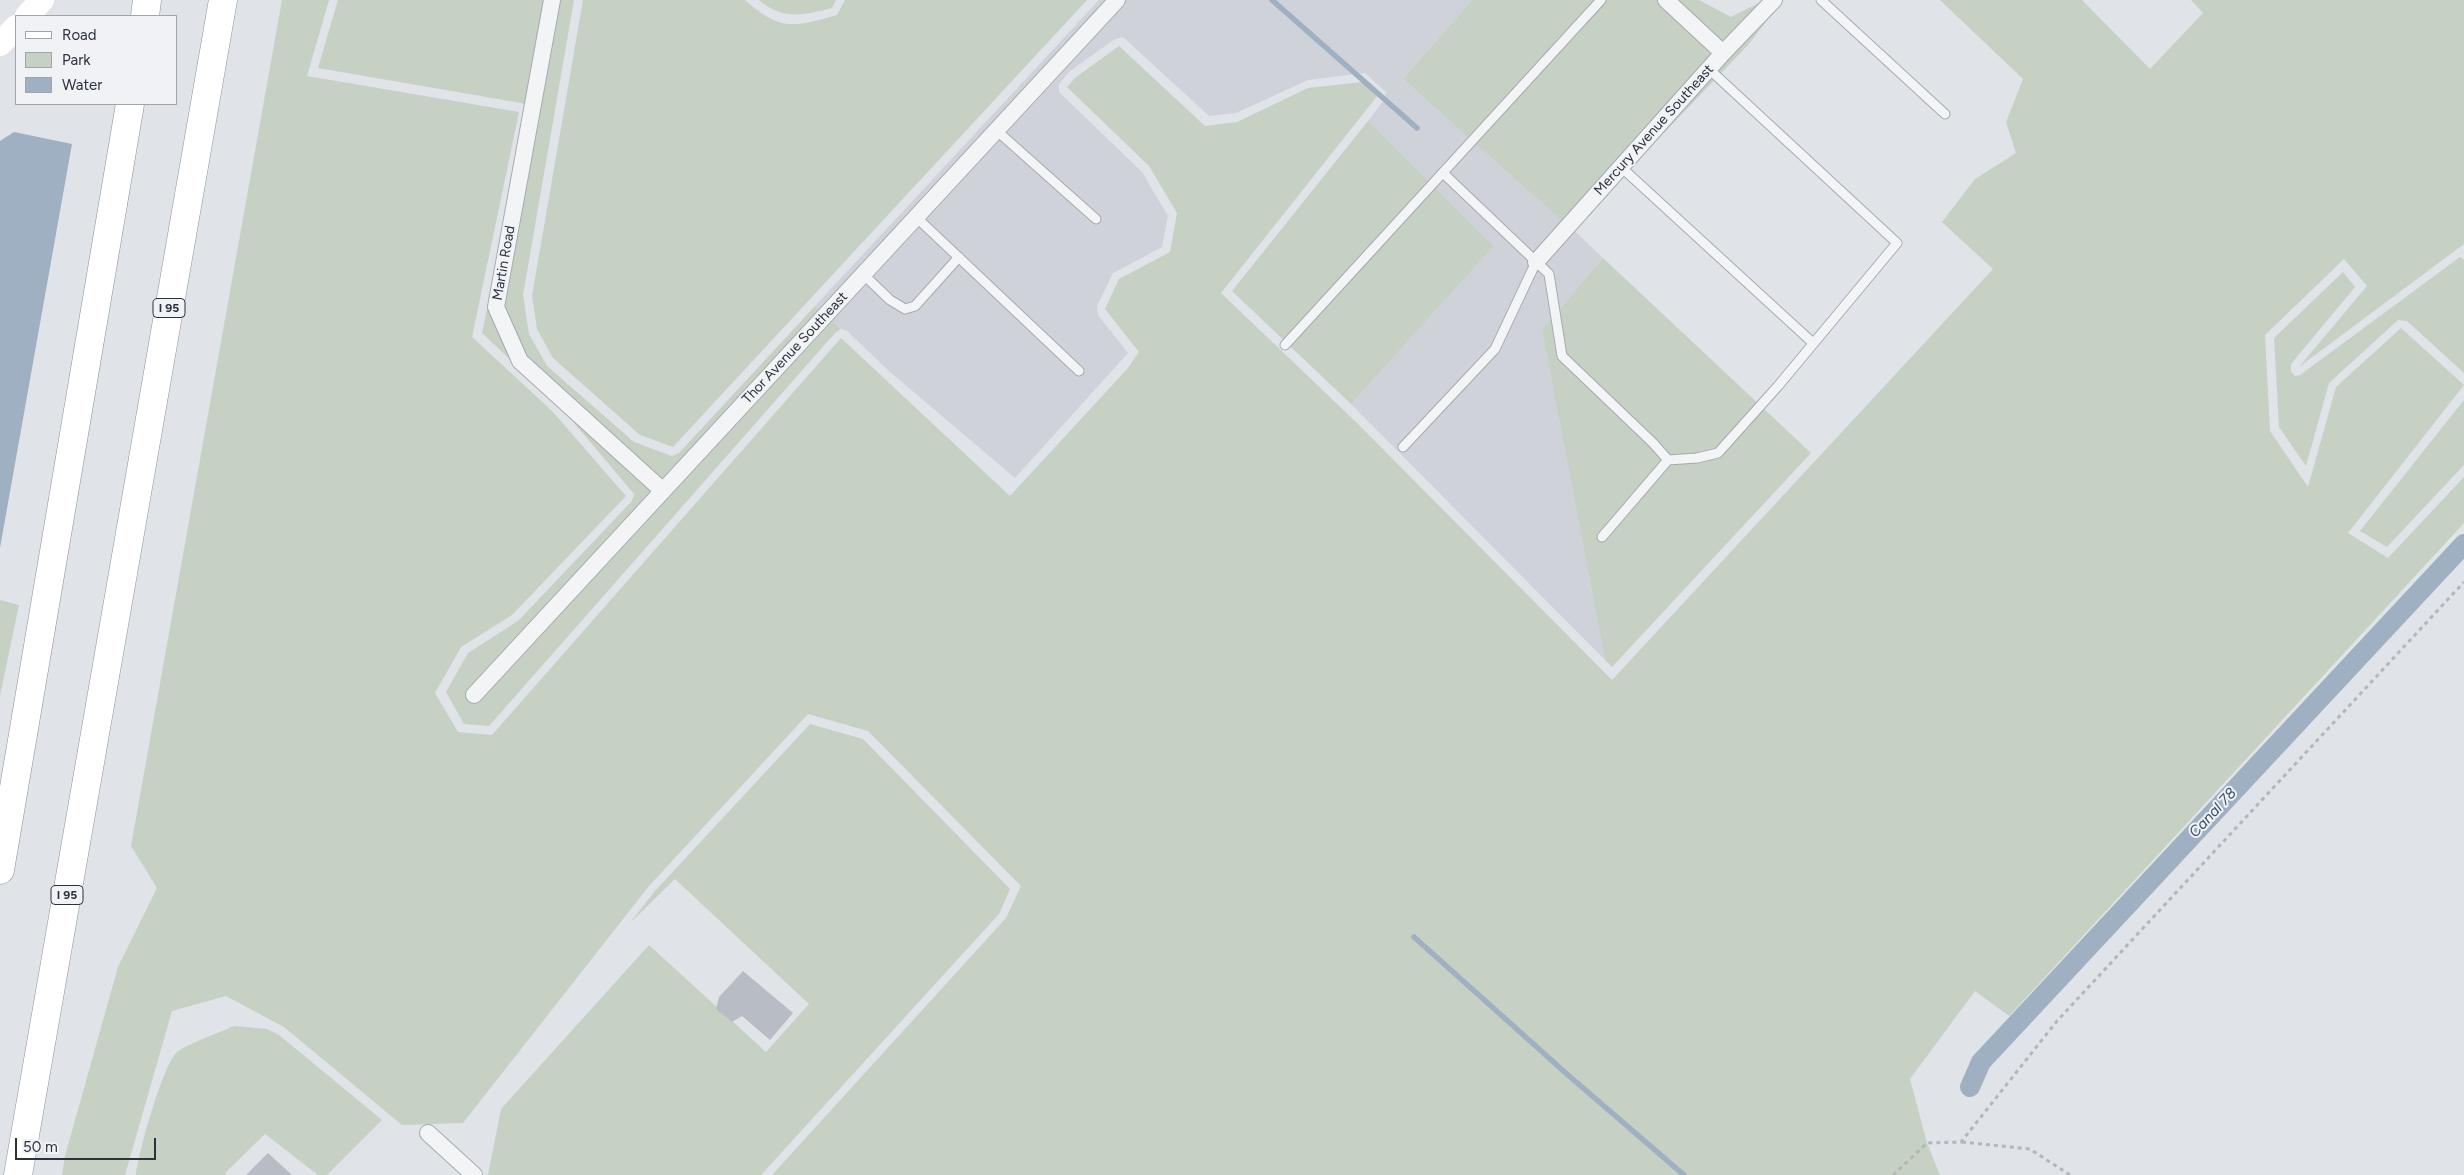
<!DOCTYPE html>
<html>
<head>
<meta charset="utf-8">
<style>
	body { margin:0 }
	#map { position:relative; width:2464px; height:1175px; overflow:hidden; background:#e0e3e7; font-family:Figtree,sans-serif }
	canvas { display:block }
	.legend { position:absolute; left:15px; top:15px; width:162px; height:90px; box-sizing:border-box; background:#f0f2f5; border:1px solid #a1a5ab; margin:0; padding:6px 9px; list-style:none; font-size:15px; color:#2b313d }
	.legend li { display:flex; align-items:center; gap:10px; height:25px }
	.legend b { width:25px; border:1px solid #a1a5ab }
	.scale { position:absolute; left:15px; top:1138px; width:141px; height:22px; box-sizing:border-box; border:2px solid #2b313d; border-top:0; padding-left:6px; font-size:15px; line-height:18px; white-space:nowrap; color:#2b313d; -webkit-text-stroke:4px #f0f2f5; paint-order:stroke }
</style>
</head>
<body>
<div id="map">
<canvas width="2464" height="1175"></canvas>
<ul class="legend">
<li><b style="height:6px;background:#fff"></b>Road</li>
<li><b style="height:14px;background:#c6d0c3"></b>Park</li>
<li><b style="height:14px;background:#a0b0c3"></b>Water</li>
</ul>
<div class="scale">50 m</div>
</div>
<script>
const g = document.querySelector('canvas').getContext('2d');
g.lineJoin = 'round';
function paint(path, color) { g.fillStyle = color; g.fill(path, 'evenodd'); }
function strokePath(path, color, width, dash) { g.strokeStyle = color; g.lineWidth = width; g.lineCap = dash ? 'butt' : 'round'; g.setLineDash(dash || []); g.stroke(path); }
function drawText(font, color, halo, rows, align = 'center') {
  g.font = font + ' Figtree,sans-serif'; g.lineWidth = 4; g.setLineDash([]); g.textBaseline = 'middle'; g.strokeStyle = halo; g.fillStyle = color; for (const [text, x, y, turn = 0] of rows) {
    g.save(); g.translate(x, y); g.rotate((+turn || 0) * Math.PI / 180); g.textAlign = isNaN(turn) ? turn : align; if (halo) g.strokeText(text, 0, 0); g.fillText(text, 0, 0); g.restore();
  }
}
paint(new Path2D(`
	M1099,0H1472L1403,79L1556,213L1603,258L1542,330L1605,660L1351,404L1494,246L1368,121L1384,100L1386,92L1365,73L1308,80L1236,113L1209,116L1123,37L1115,39L1070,71L1059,84V92L1142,172L1168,216L1162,247L1113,273L1097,306L1098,315L1128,353L1015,478L889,371L847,331L841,329L815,306Z`), '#cfd2d9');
paint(new Path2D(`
	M282,0H329L307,76L519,112L472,337L552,411L626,496L512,615L461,647L435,693L458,732L492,735L841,338L1010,496L1128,368L1139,352L1105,309L1119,279L1170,252L1177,213L1149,166L1067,87L1076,77L1119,46L1205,126L1237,122L1308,88L1363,82L1378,95L1221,293L1356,422L1612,680L1993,269L1942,222L1975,179L2016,153L2006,122L2023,79L1940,0H2082L2150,69L2203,13L2191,0H2464V244L2299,367L2367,286L2344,259L2265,335L2270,431L2308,487L2336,387L2401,328L2464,385L2348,533L2388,558L2464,477V523L2009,1016L1975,991L1910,1079L1927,1143L1940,1175H772L1006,918L1021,886L868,731L808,714L649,886L463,1123L402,1125L284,1027L226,996L172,1011L125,1175H62L65,1156L118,967L157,888L131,846Z
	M338,0H574L523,295L529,334L547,366L634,442L672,456L679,453L815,306L841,329L835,333L489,726L464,724L446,692L468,653L518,621L632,501L634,494L559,405L482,333L528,113L526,105L521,103L318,68Z
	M583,0H745C781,32 794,27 837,15L845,0H1087L673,447L640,435L553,358L537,329L532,296Z
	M759,0H836L832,8C804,15 783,21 759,0Z
	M1472,0H1699L1731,17L1765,0H1783L1748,45L1572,229L1403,79Z
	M1368,121L1494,246L1351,404L1232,291Z
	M2460,257L2464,260V373L2407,321L2398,320L2329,383L2306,466L2279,427L2274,338L2343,272L2355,287L2291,364V372L2295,376L2300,375Z
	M1603,258L1811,453L1612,667L1605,660L1542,330Z
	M2464,400V465L2387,547L2360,531Z
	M0,600L19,605L0,696Z
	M810,724L863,739L1010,889L999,914L761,1175H488L501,1109L649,945L766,1052L809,1004L675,879L630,923L655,891Z
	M234,1026L267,1029L279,1035L382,1120L327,1175H318L265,1134L225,1173L227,1175H136C138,1154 163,1064 177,1052C189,1043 219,1033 234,1026Z`), '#c6d0c3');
paint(new Path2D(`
	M14,132L72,144L0,548V141Z`), '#a0b0c3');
strokePath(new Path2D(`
	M1272,0L1417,128
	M1414,937L1568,1075L1684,1175`), '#a0b0c3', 5.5);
strokePath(new Path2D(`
	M1970,1087L1981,1062L2464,544`), '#a0b0c3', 20);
paint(new Path2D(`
	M743,971L793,1013L770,1040L742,1016L732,1022L716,1009L719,997Z
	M268,1153L292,1175H246Z`), '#b8bcc4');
const lane = new Path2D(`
	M1821,0L1945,114
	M996,130L1096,219
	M1621,167L1813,343
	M1443,173L1549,274L1562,356L1653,443L1668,460L1602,537
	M916,217L1079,371
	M863,274L890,300L905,309L915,306L959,257
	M1285,345L1601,0
	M1403,447L1495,349L1536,262
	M1668,460L1697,458L1718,453L1778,386L1897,243L1709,69`);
const street = new Path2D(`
	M552,0L496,307L520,361L663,491
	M1666,0L1723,53
	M1536,262L1723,53L1774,0
	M474,695L1117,0
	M428,1133L474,1175`);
const highway = new Path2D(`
	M145,16L147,0
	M0,870L130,104
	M18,1175L223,0`);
strokePath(lane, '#a6aab1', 11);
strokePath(street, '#a6aab1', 18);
strokePath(highway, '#8a909c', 29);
strokePath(new Path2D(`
	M1962,1142L2030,1149L2070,1175
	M1893,1175L1927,1143L1961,1142L2057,1021L2464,582`), '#b3b6bb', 3, [4, 4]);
strokePath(lane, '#f3f4f6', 9);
strokePath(street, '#f3f4f6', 16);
strokePath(new Path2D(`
	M27,16L42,0
	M0,44L16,27`), '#fff', 24);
strokePath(highway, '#fff', 28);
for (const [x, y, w] of [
	[169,308,32],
	[67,895,32]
]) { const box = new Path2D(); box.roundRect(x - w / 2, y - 9.5, w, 19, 4); g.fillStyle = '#f0f2f5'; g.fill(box); strokePath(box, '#2b313d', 1); }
drawText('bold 12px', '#2b313d', null, [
	["I 95",169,308],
	["I 95",67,895]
]);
drawText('14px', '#2b313d', '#f0f2f5', [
	["Mercury Avenue Southeast",1654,130,-48],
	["Martin Road",504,263,-80],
	["Thor Avenue Southeast",795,348,-47]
]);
drawText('italic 15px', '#3a4e6c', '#f0f2f5', [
	["Canal 78",2213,813,-47]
]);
</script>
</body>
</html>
